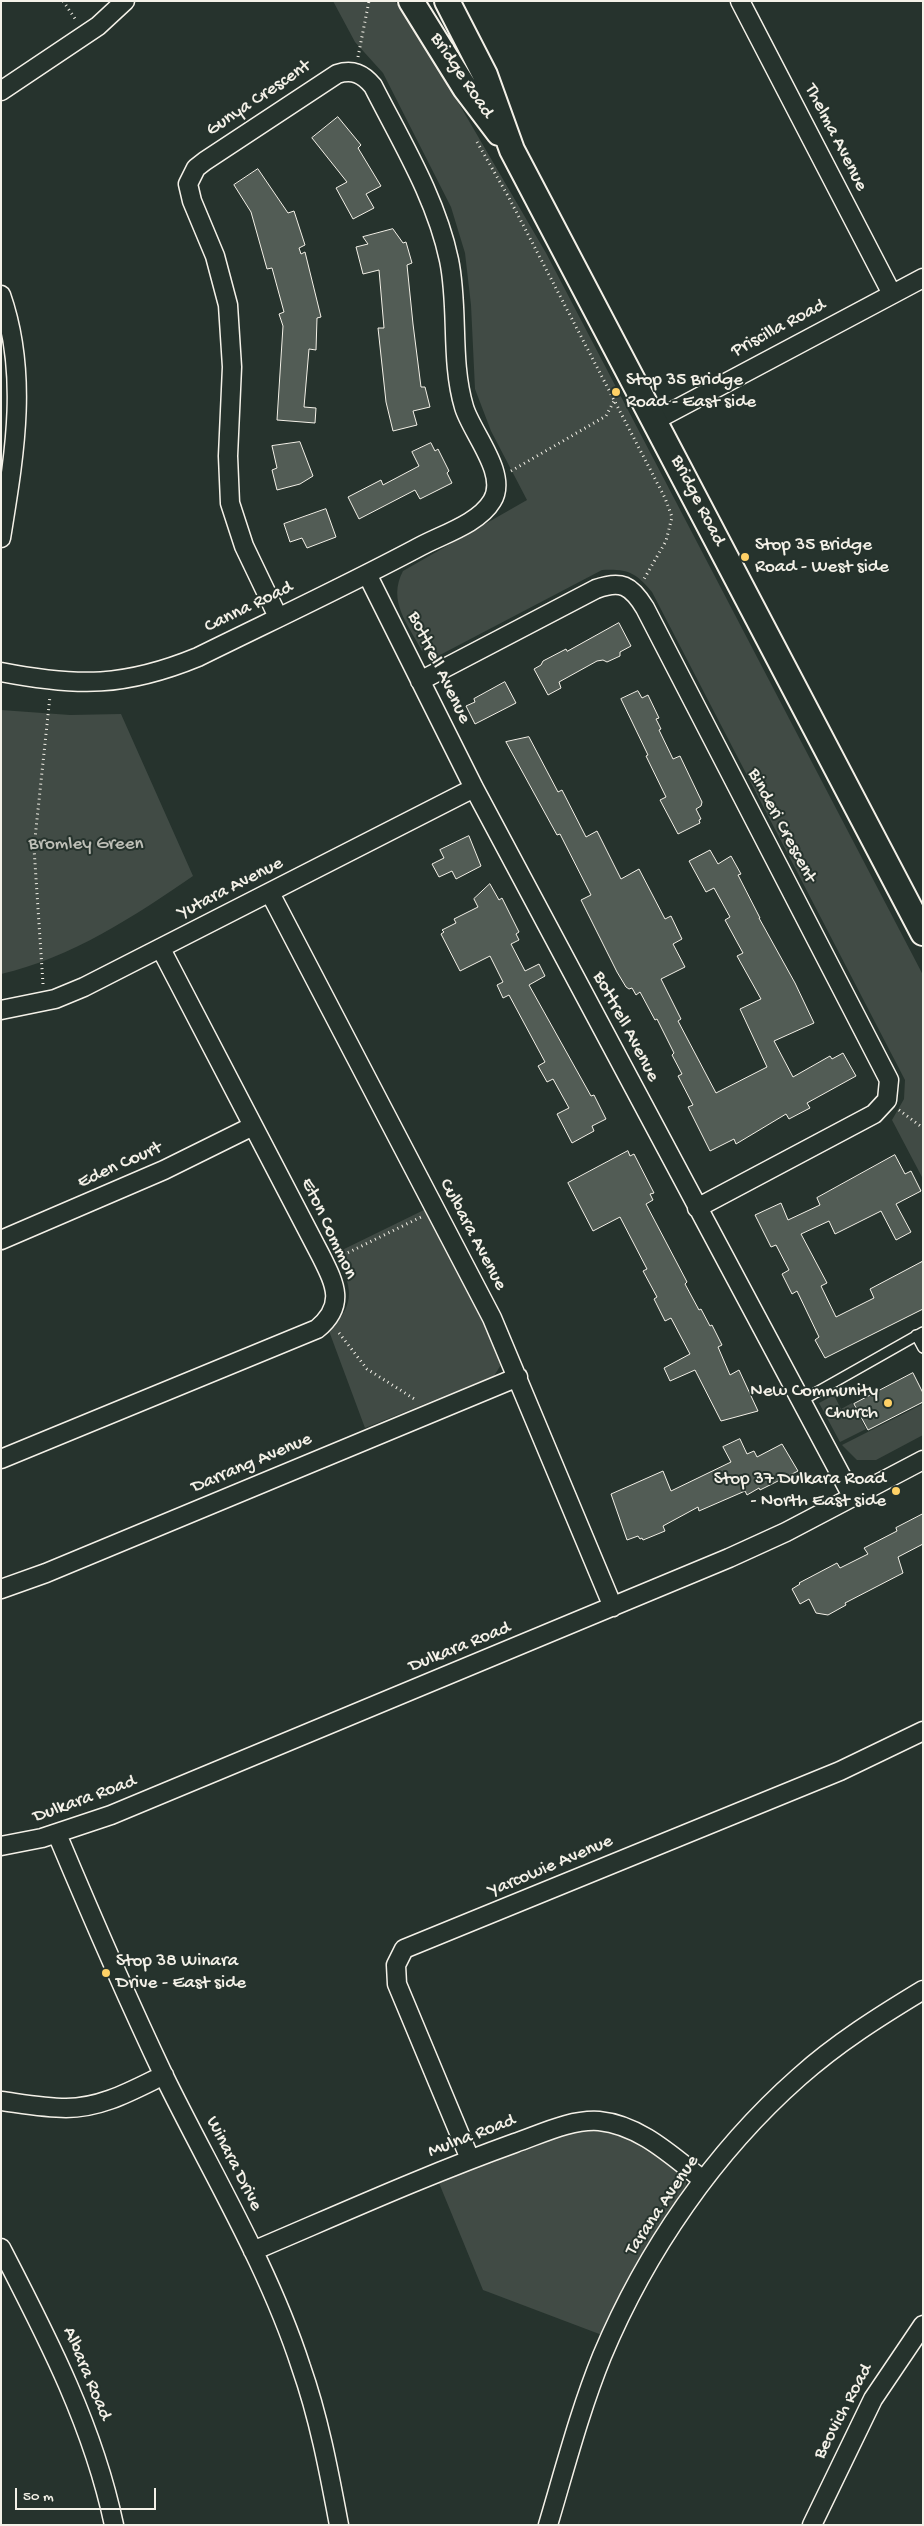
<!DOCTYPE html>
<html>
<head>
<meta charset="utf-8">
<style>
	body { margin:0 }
	#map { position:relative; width:924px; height:2526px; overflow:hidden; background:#26332d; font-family:"Gochi Hand",sans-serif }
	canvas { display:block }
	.frame { position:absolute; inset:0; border:2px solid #f4f1e8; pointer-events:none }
	.scale { position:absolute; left:15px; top:2488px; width:141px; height:22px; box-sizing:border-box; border:2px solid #f4f1e8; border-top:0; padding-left:6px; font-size:15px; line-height:18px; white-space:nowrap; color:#f4f1e8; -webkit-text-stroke:4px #26332d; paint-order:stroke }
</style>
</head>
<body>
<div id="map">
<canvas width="924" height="2526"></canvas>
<div class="frame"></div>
<div class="scale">50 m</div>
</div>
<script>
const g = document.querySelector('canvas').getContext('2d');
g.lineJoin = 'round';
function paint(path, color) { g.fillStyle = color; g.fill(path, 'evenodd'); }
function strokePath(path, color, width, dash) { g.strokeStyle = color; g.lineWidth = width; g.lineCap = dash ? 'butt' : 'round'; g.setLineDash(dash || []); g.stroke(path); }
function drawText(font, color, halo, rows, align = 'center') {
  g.font = font + ' "Gochi Hand",sans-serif'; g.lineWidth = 4; g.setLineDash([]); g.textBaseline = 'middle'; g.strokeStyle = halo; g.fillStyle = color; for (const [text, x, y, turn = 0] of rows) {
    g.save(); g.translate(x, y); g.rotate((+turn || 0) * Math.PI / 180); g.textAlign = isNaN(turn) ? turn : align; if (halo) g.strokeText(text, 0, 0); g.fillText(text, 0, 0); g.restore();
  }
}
paint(new Path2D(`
	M333,1H395L434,61L546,253L923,975V1179L892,1120L904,1099L905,1080L652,592C635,572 628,569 602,570L438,656L422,651C408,624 387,601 403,571L527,500L491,431L475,389L471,305L465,253L451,207L383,73L355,42Z
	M1,710L70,715L121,714L193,876C135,916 71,958 1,974Z
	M428,1208L501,1348L502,1363L494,1376L365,1428L329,1331C358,1302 351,1287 336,1253Z
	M834,1395L841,1409L852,1403L866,1429L840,1442L819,1403Z
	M923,1404V1435L876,1460H857L842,1445Z
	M586,2127L611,2128L637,2138L682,2172L686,2181V2191L644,2253L602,2335L483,2290L439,2183L563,2132Z`), '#414b45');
const building = new Path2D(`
	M338,117L361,145L358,148L381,186L366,194L374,208L353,219L336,188L347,182L312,138Z
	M258,169L288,213L294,211L305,245L299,248L301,254L305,252L321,317L317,318L316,350L309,349L304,407L316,408L315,423L277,420L283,326L279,314L284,312L272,268L267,269L251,212L234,185Z
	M393,229L403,243L406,242L412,263L407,265L413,324L421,387H425L430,407L413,411L417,425L393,431L386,402L378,328H384L379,270L363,274L356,247L368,244L363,237Z
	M300,442L313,476L300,484L277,490L272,470L277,468L272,446Z
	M431,443L435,451L438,449L449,471L447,473L452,483L420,499L415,490L359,519L348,497L381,480L383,485L419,466L412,452Z
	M326,509L336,537L307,548L302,538L290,542L284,524Z
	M619,623L631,646L620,652V656L607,662L603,660L597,661L559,682L561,688L548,695L534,669L541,665L543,661L566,649L567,651Z
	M505,682L516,703L475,724L466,706L475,702L474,699Z
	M638,691L642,698L648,695L659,718L656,719L661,729L659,730L673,759L680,756L702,802L701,806L696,809L701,819L699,820L700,823L678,834L660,800L666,797L646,756L648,755L621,699Z
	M529,737L558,792L562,790L586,837L597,831L621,879L639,869L665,919L671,916L682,939L673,944L685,967L661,979L681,1019L678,1021L716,1093L767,1067L740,1009L761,999L737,956L743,953L725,920L730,917L714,888L706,892L689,861L710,850L718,864L731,856L741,874L738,875L760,918H759L795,983L814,1023L774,1041L793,1077L830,1056L832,1059L843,1053L856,1076L807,1103L810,1108L789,1119L786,1114L736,1144L734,1139L710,1151L688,1107L693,1105L678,1076L682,1074L672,1055L674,1053L657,1019L655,1020L640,992L636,995L632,988L629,989L626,987L617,972L581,900L591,895L560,834L557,835L506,742Z
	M469,836L481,866L456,879L452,871L439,877L432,864L444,858L440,850Z
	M490,884L499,900L502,898L519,932L516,934L519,940L511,944L525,971L539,964L545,976L529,985L591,1096L594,1095L606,1119L592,1126L594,1131L572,1143L557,1114L569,1108L553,1079L547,1082L538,1066L545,1062L509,995L503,998L497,985L503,982L490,956L460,971L441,934L444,932L442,930L456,923L454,919L478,907L474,899Z
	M628,1151L630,1156L634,1154L654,1193L650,1194L653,1200L646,1204L687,1282L685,1284L699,1310L701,1309L710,1326L712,1325L722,1345L718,1347L730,1375L739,1370L758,1411L721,1421L695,1370L670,1381L664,1368L690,1354L671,1318L665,1321L654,1299L657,1297L643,1271L647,1269L620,1217L593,1231L568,1183Z
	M895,1155L905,1174L911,1171L921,1191L896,1204L911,1232L896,1240L881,1211L835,1234L829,1221L801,1234L827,1283L821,1286L836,1317L874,1298L870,1289L923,1261V1309L825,1358L815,1340L819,1337L797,1291L792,1294L782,1274L789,1270L776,1245L771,1247L755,1215L781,1203L788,1220L820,1205L817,1198Z
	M913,1373L923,1393V1402L868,1430L854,1404Z
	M740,1439L747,1454L754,1451L757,1457L782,1444L798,1471L760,1490L759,1488L747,1495L745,1491L699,1511L698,1507L663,1526L665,1531L643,1540L642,1538L640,1539L638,1536L627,1540L611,1494L663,1471L671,1491L731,1462L723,1447Z
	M923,1514V1544L898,1557L903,1573L845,1603L846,1605L828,1615L816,1613L809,1599L800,1604L792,1589L800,1584L799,1583L837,1563L840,1568L868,1554L864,1548L897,1531L896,1528Z`);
paint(building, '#525c55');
strokePath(building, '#f4f1e8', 1);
const lane = new Path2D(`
	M916,1335L923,1348
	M801,1401L923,1332`);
const street = new Path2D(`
	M740,1L892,294
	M1,91L98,26L125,1
	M1,295C29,375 14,457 1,538
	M656,420L923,278
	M367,574L474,788L852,1496
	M1,672C78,687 125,687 198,657C273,620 348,585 421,546C444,534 479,523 492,501C509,474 471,432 464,407C450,360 459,308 449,260C436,198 402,143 373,86C363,74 353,69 337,74L205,161L196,168L188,184L192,201L215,256L228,305L232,367L228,456L230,503L244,546L278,617
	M420,681L596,589C621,580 631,585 645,608L889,1080L887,1100L874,1114L697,1208
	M270,893L492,1318L613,1607
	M1,1010L55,999L84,987L474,788
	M1,1240L164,1170L253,1126
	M1,1459L317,1329C346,1305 335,1284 321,1256L161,949
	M1,1589L46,1573L518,1377
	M57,1834C91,1915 126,1996 164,2076C211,2172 268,2265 301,2367C319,2418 329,2472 339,2525
	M1,1846L42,1838L111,1815L729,1558L786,1532L923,1460
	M1,2101C23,2104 45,2108 66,2108C102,2108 133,2090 164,2075
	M470,2159L397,1984L396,1965L404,1949L840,1771L923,1731
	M1,2248C47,2337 93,2425 114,2525
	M253,2251C340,2214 426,2175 515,2143C541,2134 571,2119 599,2121C640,2125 672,2156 703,2180
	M548,2525C565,2468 580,2410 602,2356C646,2251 714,2152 799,2077C837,2043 880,2016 923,1990
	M812,2525L873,2399L923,2325`);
const secondary = new Path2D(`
	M411,1L465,88L499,133
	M447,1L485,75L512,150L923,933`);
strokePath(lane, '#f4f1e8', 12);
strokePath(street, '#f4f1e8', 21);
strokePath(secondary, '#f4f1e8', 28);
strokePath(new Path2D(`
	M63,1L76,20
	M358,57L369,1
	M477,142L508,196L665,498L672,517L666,541L644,579
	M511,471L606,416L615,399
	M43,984L34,848L50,696
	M899,1110L923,1128
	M339,1257L421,1217
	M339,1333L367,1369L416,1400`), '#f4f1e8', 3, [1, 4]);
strokePath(lane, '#26332d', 9);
strokePath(street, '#26332d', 18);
strokePath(secondary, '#26332d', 24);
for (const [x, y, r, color] of [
	[616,392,5,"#ffd166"],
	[745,557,5,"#ffd166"],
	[888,1403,5,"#ffd166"],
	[896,1491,5,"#ffd166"],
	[106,1973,5,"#ffd166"]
]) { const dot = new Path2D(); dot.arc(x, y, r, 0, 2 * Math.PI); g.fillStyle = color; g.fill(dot); strokePath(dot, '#26332d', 2); }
drawText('19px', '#f4f1e8', '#26332d', [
	["Bridge Road",461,76,56],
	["Gunya Crescent",259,99,-34],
	["Thelma Avenue",835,138,63],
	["Priscilla Road",779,329,-28],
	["Bridge Road",697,501,63],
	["Canna Road",249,608,-26],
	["Bottrell Avenue",438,668,64],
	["Binderi Crescent",781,826,62],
	["Yutara Avenue",231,889,-27],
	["Bottrell Avenue",625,1027,62],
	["Eden Court",120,1166,-24],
	["Eton Common",328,1229,65],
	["Culbara Avenue",472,1235,62],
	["Darrang Avenue",252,1464,-23],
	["Dulkara Road",460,1648,-22],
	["Dulkara Road",85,1800,-20],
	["Yarcowie Avenue",551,1867,-23],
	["Mulna Road",472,2137,-21],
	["Winara Drive",233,2164,63],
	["Tarana Avenue",663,2206,-56],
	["Albara Road",86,2374,67],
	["Beovich Road",844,2412,-62]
]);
drawText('19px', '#f4f1e8', '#26332d', [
	["Stop 35 Bridge",626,381],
	["Road - East side",626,403],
	["Stop 35 Bridge",755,546],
	["Road - West side",755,568],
	["New Community",878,1392,"right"],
	["Church",878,1414,"right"],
	["Stop 37 Dulkara Road",886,1480,"right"],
	["- North East side",886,1502,"right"],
	["Stop 38 Winara",116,1962],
	["Drive - East side",116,1984]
], 'left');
drawText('19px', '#bebfb7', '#26332d', [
	["Bromley Green",86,845]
]);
</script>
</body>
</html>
